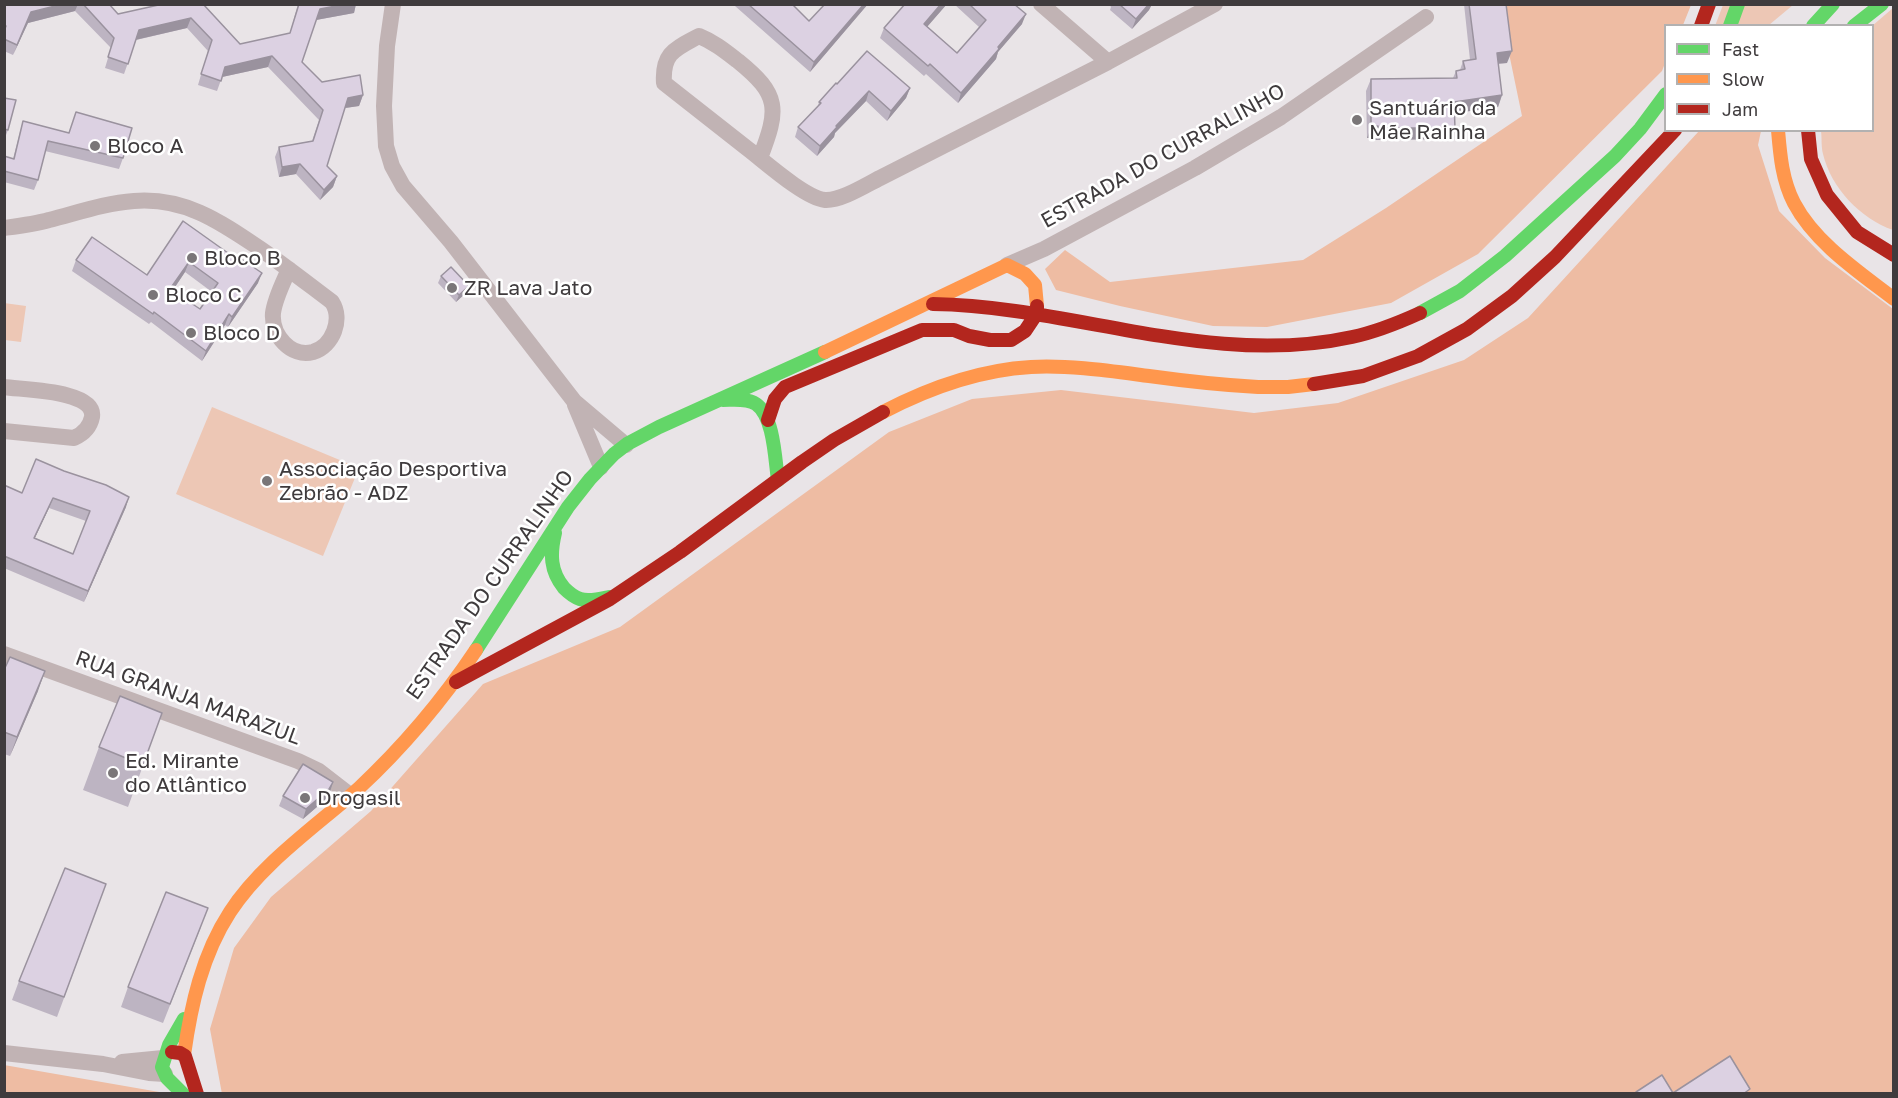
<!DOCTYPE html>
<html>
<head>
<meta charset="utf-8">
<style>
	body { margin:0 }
	#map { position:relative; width:1898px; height:1098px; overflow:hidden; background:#e9e4e7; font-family:"Golos Text",sans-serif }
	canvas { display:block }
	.frame { position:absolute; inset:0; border:6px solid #3f3b3d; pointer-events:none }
	.legend { position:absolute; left:1664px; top:24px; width:210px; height:108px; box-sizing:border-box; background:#fff; border:2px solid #b2b1b1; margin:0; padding:8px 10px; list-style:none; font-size:18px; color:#3f3b3d }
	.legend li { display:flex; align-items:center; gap:12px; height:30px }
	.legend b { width:30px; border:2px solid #b2b1b1 }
</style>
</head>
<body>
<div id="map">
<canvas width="1898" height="1098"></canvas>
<div class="frame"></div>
<ul class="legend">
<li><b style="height:8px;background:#63d668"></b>Fast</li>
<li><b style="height:8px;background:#ff974d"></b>Slow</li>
<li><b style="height:8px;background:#b3261e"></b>Jam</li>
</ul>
</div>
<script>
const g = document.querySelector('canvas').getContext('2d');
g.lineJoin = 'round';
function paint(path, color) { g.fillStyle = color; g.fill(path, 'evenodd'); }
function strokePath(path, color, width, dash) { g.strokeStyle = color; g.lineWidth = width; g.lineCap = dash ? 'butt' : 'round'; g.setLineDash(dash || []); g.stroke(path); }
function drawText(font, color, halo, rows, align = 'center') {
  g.font = font + ' "Golos Text",sans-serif'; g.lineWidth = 5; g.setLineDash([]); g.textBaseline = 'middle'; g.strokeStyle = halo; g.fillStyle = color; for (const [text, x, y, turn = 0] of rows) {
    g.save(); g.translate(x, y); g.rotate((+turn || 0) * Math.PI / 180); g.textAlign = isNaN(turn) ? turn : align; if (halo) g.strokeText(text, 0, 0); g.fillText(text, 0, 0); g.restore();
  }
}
paint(new Path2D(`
	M1723,5H1793L1769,25L1715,26Z
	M1893,8V230C1861,219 1831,188 1823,154C1821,146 1822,138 1821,131L1872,130V26Z
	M4,303L26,306L21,342L5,340Z
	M212,407L359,468L323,556L176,494Z`), '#edc7b5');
paint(new Path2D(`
	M1499,5H1691L1683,25L1666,26L1665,63L1662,71L1478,254L1391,303L1267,327L1213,326L1120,306L1056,290L1045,269L1065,250L1110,282L1303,260L1386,208L1522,116Z
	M1699,131H1761L1758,145L1779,211L1825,258L1893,309V1093L222,1094L210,1029L234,948L271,897L371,811L483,684L620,627L889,432L972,399L1061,390L1254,413L1338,403L1464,360L1528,318Z
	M4,1065L165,1093H5Z`), '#eebca3');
strokePath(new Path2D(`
	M393,4L387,46L384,106L386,146L392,166L403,186L451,242L574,401L626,445
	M1041,4L1108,62
	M760,158C779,109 780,95 738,61C725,51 714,42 699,36C675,49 662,53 664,83C692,105 720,127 748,149C765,162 805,198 825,200C841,201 866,185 880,178L1108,62L1215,4
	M4,228C19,226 35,224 49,220C77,213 105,203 134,201C184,197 219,221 259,248C284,265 308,284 332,302C343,319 333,346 313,352C291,358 271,335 273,313C275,298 283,283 289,269
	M1007,265L1044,249L1195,168L1281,117L1426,17
	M4,387C23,390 96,390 92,417C90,427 83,434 74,438L4,431
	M575,405L601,467
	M4,654L298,761L319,771L350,795
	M4,1053L103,1064L149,1073L165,1074
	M122,1062L163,1058`), '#c1b3b4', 16);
strokePath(new Path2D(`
	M1730,26L1738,4
	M1813,26L1833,4
	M1854,26L1882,4
	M1420,313L1460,291L1505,256L1615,156L1640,129L1666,94
	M723,400C733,400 747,398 756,404C774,416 775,460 778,480
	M555,533C550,554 550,571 564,588C569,593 574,597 580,599C589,602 600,599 609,597
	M476,650L568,507L590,479L614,454L627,444L659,427L825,352
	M183,1094L167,1078L162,1067L169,1045L184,1019`), '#63d668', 14);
strokePath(new Path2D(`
	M1778,130C1780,154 1782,180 1794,203C1815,243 1859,272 1894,299
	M825,352L1007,265L1025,274L1035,285L1037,306
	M883,412C929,388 979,370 1031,367C1070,365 1110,371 1149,376C1185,381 1222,385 1258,387H1288L1314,384
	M184,1055C191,1005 202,955 230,912C261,864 315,827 358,789C403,747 442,701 476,650`), '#ff974d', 14);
strokePath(new Path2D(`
	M1701,26L1709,4
	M1808,130L1811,159L1827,195L1857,232L1894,255
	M933,304C1073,306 1211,368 1352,337C1376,332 1398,323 1420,313
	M1314,384L1363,376L1418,356L1467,329L1512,296L1555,257L1675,130
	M768,420L775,399L785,387L922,330H954L969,336L990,340H1011L1025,331L1037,313V306
	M456,682L610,599L680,552L802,462L834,440L883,412
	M172,1052L180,1053L185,1056L197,1094`), '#b3261e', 14);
paint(new Path2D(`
	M4,4H109L118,14L203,4L240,44L290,33L298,4H356L354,13L316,20L302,62L322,82L363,95L359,106L345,108L327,166L337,176L333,187L320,200L296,174L279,177L275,157L279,147L312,141L319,120L268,67L222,77L217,91L198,85L208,51L187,28L136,40L124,74L105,68L111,48L75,11L28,23L13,55L4,51Z
	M736,4H792L809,21L868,4L810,72L735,6Z
	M905,4H947L927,26L957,53L979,27L954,4H1014L1022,24L998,52L996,59L958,103L926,74L924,76L880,38L884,28Z
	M1109,4H1152L1149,10L1132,29L1110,10L1111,7Z
	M1464,4H1506L1507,63L1498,64L1502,95L1498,107L1454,113L1455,128L1450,139L1373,140V138H1367L1366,91L1371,79L1453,78L1456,71L1460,70L1463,61L1470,60Z
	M837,84L910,88L906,98L887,121L866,101L835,133L834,137L817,156L795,137L798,127L818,106L819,102Z
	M4,98L8,130L4,140Z
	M23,121L123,158L119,169L45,151L38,180L34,190L4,182V156L13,159L20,132Z
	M183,221L258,283L228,327L225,325L202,361L151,322L149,324L72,271L76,260L147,275ZM185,272L212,292L200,309L173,290Z
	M441,276L467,292L456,302L438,283Z
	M4,485L22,493L126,507L84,602L4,568ZM49,508L86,521L73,554L35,538Z
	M4,670L38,691L10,756L4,754Z
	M162,713L128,807L83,790L99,747Z
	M333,782L330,792L325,800L303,819L279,806L283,796Z
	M106,884L57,1017L12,1000L19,981Z
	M201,927L163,1023L121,1007L128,987Z`), '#bdb4c2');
paint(new Path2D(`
	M63,4H78L75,11L28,23L13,55L31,12Z
	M346,4H356L354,13L316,20L320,9Z
	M864,4H868L810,72L814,62Z
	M941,4H947L921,34L924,24Z
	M1149,4H1152L1149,10L1132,29L1136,19Z
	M1026,14L1022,24L998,52L996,59L958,103L961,93L998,47Z
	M191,18L187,28L135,40L139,30Z
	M1512,51L1507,63L1492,64L1497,53Z
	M272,56L268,67L222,77L225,67Z
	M910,88L906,98L887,121L891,111Z
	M869,91L866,101L835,133L834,137L817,156L820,146L836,126Z
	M363,95L359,106L345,108L348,98Z
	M1502,95L1498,107L1450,114L1454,102Z
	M1378,126L1373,138H1367L1371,127Z
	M1378,128H1455L1450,139L1373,140Z
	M300,164L296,174L279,177L282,167Z
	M337,176L333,187L320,200L324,190Z
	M189,262L185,272L167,299L170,289Z
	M262,273L258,283L228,327L232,317Z
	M469,286L467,292L456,302L459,295Z
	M229,314L225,325L202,361L206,351Z
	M129,497L126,507L84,602L88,591Z
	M53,498L49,508L30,548L34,538Z
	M45,671L38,691L10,756L17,737Z
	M333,782L330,792L325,800L303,819L306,809Z`), '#9a929e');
const building = new Path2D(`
	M4,4H63L31,12L17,45L4,39V31L6,26L4,24Z
	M83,4H109L118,14L163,4H203L240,44L290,33L299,4H346L320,9L302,62L322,82L360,75L363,95L348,98L327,166L337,176L324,190L300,164L282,167L279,147L313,141L323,110L272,56L225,67L221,81L201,74L212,40L191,18L139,30L128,64L108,57L114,38Z
	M748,4H792L809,21L825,4H864L814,62Z
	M905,4H941L924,24L957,53L986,20L969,4H1014L1026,14L998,47L999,49L961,93L930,64L928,66L884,28Z
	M1119,4H1149L1136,19Z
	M1469,4H1506L1512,51L1497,53L1502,95L1454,102L1455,128H1378V126L1371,127V79L1457,78L1456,71L1465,69L1463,61L1476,59Z
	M867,51L910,88L891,111L869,91L836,126L837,127L820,146L798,127L821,103L819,102L836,83L837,84Z
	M4,98L16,100L8,130L4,129Z
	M76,112L132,128L123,158L48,141L38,180L4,171V156L14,159L23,121L69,133Z
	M183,221L235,258L237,256L262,273L232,317L229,314L206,351L154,312L153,314L76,260L92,237L147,275ZM189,262L218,283L200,309L170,289Z
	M451,267L469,286L459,295L441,276Z
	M36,459L64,471L106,485L129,497L88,591L4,556V485L22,493ZM53,498L90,511L73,554L34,538Z
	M10,657L45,671L17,737L4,732V670Z
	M120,696L162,713L143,765L99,747Z
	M303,764L333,782L329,789L306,809L283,796Z
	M65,868L106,884L64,997L19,981Z
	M166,892L208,908L170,1004L128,987Z
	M1730,1056L1750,1089L1743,1094H1637L1636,1092L1662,1075L1673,1093Z`);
paint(building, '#dcd1e2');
strokePath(building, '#9a929e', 1.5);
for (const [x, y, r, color] of [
	[1357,120,6,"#7a7678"],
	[95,146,6,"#7a7678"],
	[192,258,6,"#7a7678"],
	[452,288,6,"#7a7678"],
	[153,295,6,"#7a7678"],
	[191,333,6,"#7a7678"],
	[267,481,6,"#7a7678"],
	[113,773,6,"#7a7678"],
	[305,798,6,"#7a7678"]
]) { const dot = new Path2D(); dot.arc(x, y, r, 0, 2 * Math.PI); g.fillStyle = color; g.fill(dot); strokePath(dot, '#fff', 2); }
drawText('21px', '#3f3b3d', '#fff', [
	["Santuário da",1369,108],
	["Mãe Rainha",1369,132],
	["Bloco A",107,146],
	["Bloco B",204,258],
	["ZR Lava Jato",464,288],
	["Bloco C",165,295],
	["Bloco D",203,333],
	["Associação Desportiva",279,469],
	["Zebrão - ADZ",279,493],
	["Ed. Mirante",125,761],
	["do Atlântico",125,785],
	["Drogasil",317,798]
], 'left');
drawText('21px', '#3f3b3d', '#fff', [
	["ESTRADA DO CURRALINHO",1163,156,-29],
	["ESTRADA DO CURRALINHO",490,585,-55],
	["RUA GRANJA MARAZUL",188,698,20]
]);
</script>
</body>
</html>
